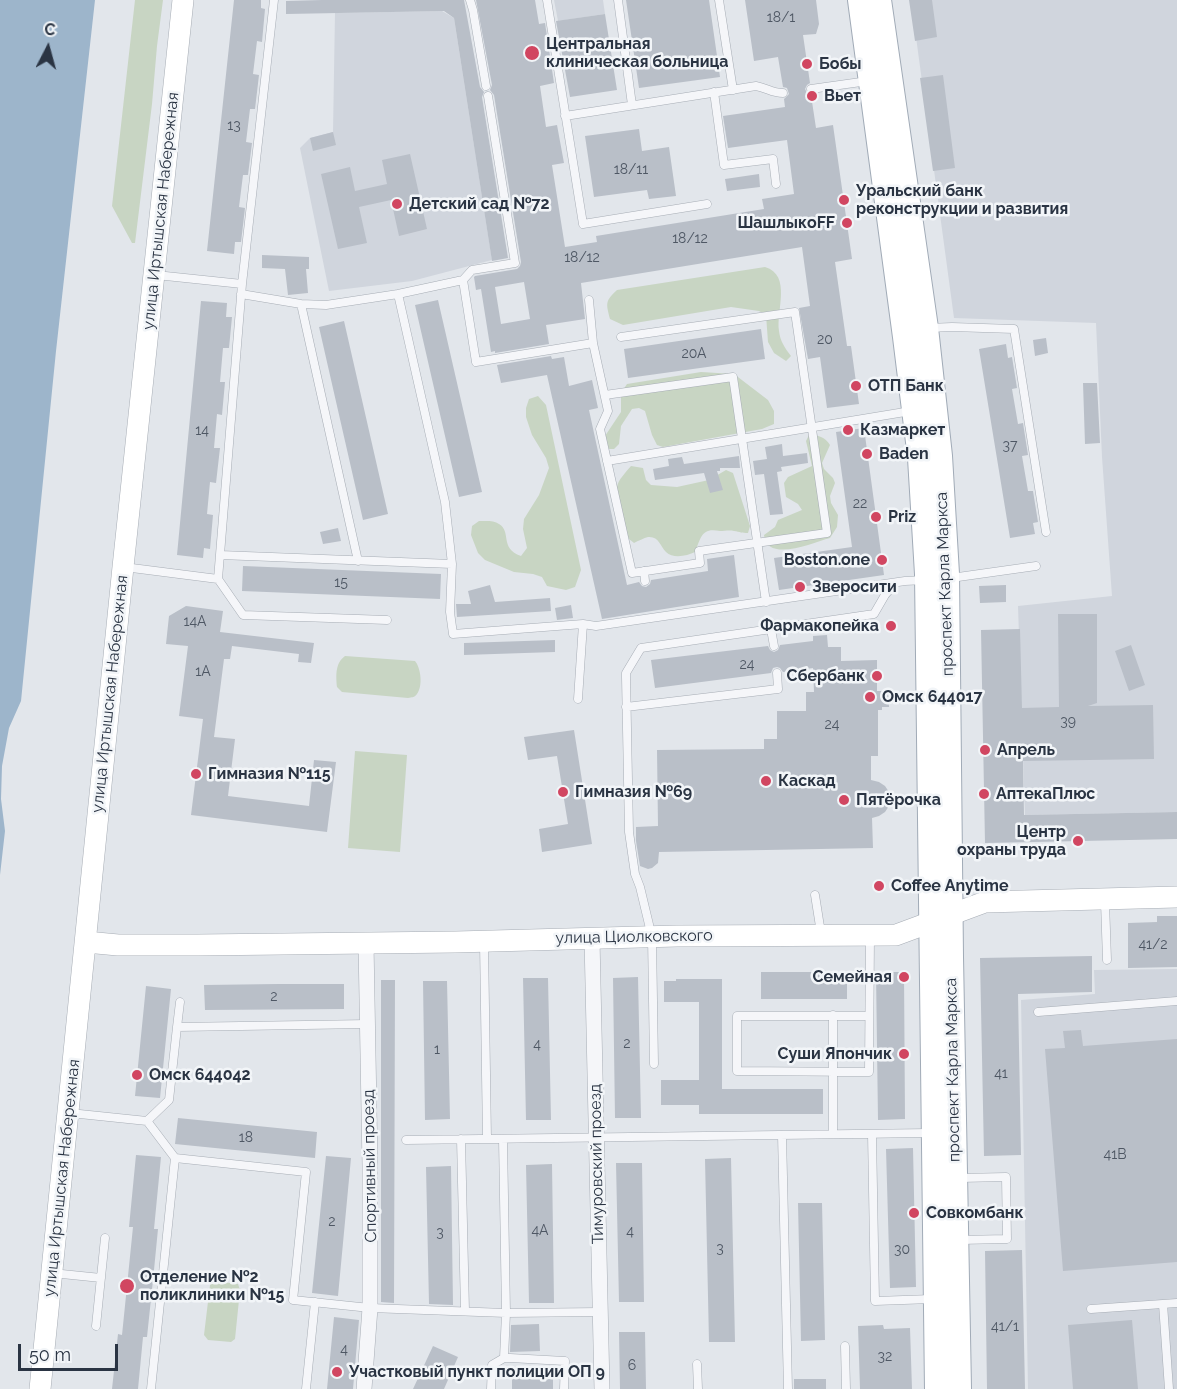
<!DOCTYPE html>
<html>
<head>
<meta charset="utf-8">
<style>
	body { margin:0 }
	#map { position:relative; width:1177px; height:1389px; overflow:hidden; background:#e2e6eb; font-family:Raleway,sans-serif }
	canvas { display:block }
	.north { position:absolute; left:18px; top:18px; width:60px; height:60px; -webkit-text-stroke:4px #f2f5f8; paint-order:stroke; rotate:6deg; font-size:16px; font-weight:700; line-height:24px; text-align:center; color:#2a3443 }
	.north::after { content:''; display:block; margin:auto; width:21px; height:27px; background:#2a3443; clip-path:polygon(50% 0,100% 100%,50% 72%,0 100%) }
	.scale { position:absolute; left:18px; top:1344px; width:100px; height:27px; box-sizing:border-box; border:3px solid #2a3443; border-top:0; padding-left:8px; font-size:18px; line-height:21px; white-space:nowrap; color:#2a3443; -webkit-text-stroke:4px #f2f5f8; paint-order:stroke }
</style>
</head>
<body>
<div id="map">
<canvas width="1177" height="1389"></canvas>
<div class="north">С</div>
<div class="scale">50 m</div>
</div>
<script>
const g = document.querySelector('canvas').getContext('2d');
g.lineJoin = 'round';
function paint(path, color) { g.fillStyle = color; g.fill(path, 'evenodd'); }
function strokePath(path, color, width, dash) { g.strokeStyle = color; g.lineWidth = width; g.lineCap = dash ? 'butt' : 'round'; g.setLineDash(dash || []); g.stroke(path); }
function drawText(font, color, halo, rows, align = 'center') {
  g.font = font + ' Raleway,sans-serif'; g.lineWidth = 5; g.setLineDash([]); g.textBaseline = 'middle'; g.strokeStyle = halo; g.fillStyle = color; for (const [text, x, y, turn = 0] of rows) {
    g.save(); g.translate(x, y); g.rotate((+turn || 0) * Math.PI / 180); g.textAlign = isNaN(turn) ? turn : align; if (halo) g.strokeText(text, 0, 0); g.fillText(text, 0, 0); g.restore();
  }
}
paint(new Path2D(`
	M554,0H603L605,14L558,21Z
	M911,0H1177V812L1025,815L1018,606L1112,596L1102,457L1096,323L954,318Z
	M442,11L454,18L492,260L412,281L329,291L300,148L310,138L333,132L335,13Z
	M1177,969V1389H1028L1021,1000L1095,994L1094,970Z`), '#d0d5dd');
paint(new Path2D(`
	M135,0H163L157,46L152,104L135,243H132L112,206Z
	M765,267C792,275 776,311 779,331C780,341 785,348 791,356L786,361L774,353L768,342L766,315L759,311L731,307L623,325L610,319C606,303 605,301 617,290Z
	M701,372L734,374L768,400L774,411V424L762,429L663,447L657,445L652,435L645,411L639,408L632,409L621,426L619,444L614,449H607L605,436L621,412V393L627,384Z
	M538,396L546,405L581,570L575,587L566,590L547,586L542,577L533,574L514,572L485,560L478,553L471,535L472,526L479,521C485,521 494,520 499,524C512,532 499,548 521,556L527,548L523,529L524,519L539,495L549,468L546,458L532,435L526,417V408L529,399Z
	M809,435C818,435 825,437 830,445L822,463L824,469L833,478L835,483L830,496L831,503L838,515L837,527L830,538C812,543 767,563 764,535L775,527L778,520L802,510L798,504L786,497L784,483L788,477L812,466L806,441Z
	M631,466L643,468L646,480L651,485L677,487L709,480L726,470L733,473L750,526L748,533C742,533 740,532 734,531C730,530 724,531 720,531C701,527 701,538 695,552C687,556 673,559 666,552C660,546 659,536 648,537C644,538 638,541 634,543C631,540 629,540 627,536C625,534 617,491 617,487C618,480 626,472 631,466Z
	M345,656L415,661C421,668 423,686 417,694C414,698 412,697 408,698L342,692L337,687C336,676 335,663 345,656Z
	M355,751L407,755L400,852L348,848Z
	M213,1281L238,1284L240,1290L235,1339L231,1342L208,1340L204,1335L210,1285Z`), '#c8d5c3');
paint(new Path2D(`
	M0,0H95L56,351L21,701L9,728L2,766L1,799L5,831L0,875Z`), '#9db5cb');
paint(new Path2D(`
	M234,0H261V8L265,9L262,42L257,41L253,74L259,75L255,109H250L246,142L252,143L248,175H243L239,207L245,208L241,242H235L234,254L207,251Z
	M322,0H464L480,87L484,92L482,97L508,258L492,261L454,18L444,11L286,14V1Z
	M476,0H535L539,24L545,23L554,83L540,86L546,127L557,125L564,163L552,165L565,247L597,242L596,236L764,209L762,199L794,194L787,140L728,148L723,116L785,107L784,99L789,94L787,88L783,87L778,57L754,61L745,0H816L819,24L816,34L803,35L810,83L807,85L805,89L807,93L811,95L816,128L833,125L852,259L835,262L847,346H851L859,404L827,408L820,357L808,359L799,308L810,306L802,247L581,283L585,319L546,325L549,344L495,353V351L491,352L481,289L476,290L474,277L475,276L517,269L520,266L521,262L494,95L490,90L492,85ZM524,282L530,319L501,324L495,287Z
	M626,0H709L720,77L639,88Z
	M909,0H932L937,37L915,41Z
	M605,14L617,90L570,97L556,21Z
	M943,75L955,168L933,171L920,78Z
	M639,129L642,151L669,147L676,196L649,199L647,190L594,197L585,136Z
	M333,132L336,145L313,151L310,138Z
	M410,154L427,229L399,236L391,200L359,207L367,243L338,249L321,174L350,167L355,191L387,184L382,160Z
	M759,174L760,187L727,191L725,179Z
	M262,255L309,257V269H306L308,293L288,295L285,269L262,268Z
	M438,300L482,492L459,497L415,305Z
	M201,301L227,303L226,317H232L229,348H223L220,382H225L222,415L217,414L214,448H220L216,483L210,482L207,514L213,515L210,549L204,548L203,558L177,555Z
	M344,321L388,514L363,520L319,327Z
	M761,329L765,359L628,378L624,349Z
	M1046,338L1048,353L1035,356L1033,340Z
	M1006,344L1008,358L1012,357L1017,388L1012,389L1018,424L1023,423L1028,455L1022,456L1028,491H1033L1038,522L1033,523L1035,534L1010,538L979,349Z
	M551,356L552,359L564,357L569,386L592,380L598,408L589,410L627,585L639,582L642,586L646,587L650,584L651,580L708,571L707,559L734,555L739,597L602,619L547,375L501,383L497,365Z
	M1083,383H1097L1100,443L1085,444Z
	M864,428L884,575L779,590L774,558L852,547L836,432Z
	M782,444L783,456L807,453L808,463L781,467L782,471L777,472L783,514L770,515L764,474L755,475L753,461L767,459L765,447Z
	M739,456L740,468H720V471H717L723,490L710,493L704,473L655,480L653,469L669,466L668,459L682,457L684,464Z
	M338,528L341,541L323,544L320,532Z
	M243,566L441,574L440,599L242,591Z
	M490,585L495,602L550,598L551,611L457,617L456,604H471L468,591Z
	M1006,585V602L980,603L979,586Z
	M571,605L573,618L557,620L555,608Z
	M186,606L223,611L220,632L314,643L311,663L298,662L299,654L232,646L230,659H224L214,737L235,739L228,796L309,806L314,760L336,762L327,832L191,815L203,719L179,716L188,646L166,644L169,616Z
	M1058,614H1097V703L1088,706L1153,705L1154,759L1023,761L1024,815L1177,812V839L985,843L981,630L1020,629L1022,708L1059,707Z
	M827,635L828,647H841V661L877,660V691H888L889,707H882V710H878V756H871V780L879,782L885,786L889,792L891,799L889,806L885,812L879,816L872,818L873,848L659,852L658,863L652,868L648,869L640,866L636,841V827L658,826L657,750L764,749V739H777V711H806V692H814L813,668L783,672L780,668L777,667L773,668L771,673L655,688L651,660L768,646L770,650L774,652L778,650L780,645L813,641V636Z
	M555,640V652L464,655V643Z
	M1131,645L1145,685L1129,691L1115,651Z
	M574,730L592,844L542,852L539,829L568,824L557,756L528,760L524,737Z
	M1157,916H1177V967L1128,968V923L1157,922Z
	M1092,956V992L1018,994L1021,1155L984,1156L980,958Z
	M761,972H847V999H761Z
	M876,972H904L905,1119L878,1120Z
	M638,977L641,1118H615L613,978Z
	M523,978H548L551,1120H526Z
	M676,979H722V1089H823V1114H699V1105H661V1080H699V1002H664V981H676Z
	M381,980H395L394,1303L381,1302Z
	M423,981H447L450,1119L425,1120Z
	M278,984H344V1009L205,1010L204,985Z
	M146,986L171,989L160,1098L135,1096Z
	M1081,1030L1083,1046L1177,1039V1262L1063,1271L1045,1049L1065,1048L1063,1031Z
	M178,1118L317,1132L315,1158L175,1144Z
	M913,1148L916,1287L890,1288L886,1149Z
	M136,1155L161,1157L154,1229H158L153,1280L147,1337H143L138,1389H112L118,1334L122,1335L133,1227H129Z
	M326,1156L351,1158L338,1296L312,1293Z
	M731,1158L735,1342H709L705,1159Z
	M616,1163H642L644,1302H619Z
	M552,1164L554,1303H529L526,1165Z
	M451,1166L453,1305L429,1304L426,1167Z
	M798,1203H822L825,1340L801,1341Z
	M1022,1250L1025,1389H987L985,1251Z
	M334,1317L359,1320L353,1389H327Z
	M1132,1320L1138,1389H1073L1068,1325Z
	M539,1324L540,1351L510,1352L511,1325Z
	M883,1325L884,1329L910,1328L912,1389H860L858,1326Z
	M619,1332H645L646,1389H620Z
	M433,1346L458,1357L444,1389H413Z
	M523,1372H543V1376L553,1375V1389H512V1376H523Z
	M794,1379H826V1389H794Z`), '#b9bfc8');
const lane = new Path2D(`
	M274,0L242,284L218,579L243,615L387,620
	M470,0L473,10L486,86
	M547,0L583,224L707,204
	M618,0L632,105
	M719,0L733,90
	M811,89L868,81
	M714,92L724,165L773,159L776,184
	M565,116L756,86C767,88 772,93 783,93
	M156,275L242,284
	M463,280L476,362L593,343
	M241,294L301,304L326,305L398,294L463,280L472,270L515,263L488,96
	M398,294L445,502L452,564
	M589,300L593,343L608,411L600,429L632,573L700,563L699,551L827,533L795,312L621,337
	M301,304L358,561
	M928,328L952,327L1014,329L1046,532
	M605,395L733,377L766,602
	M607,461L911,411
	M220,555L452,564L450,612L453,634L583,624L596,626L905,581L925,580
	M124,567L218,579
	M644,571L645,581
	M951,578L1036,566
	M771,629L774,646
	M578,699L583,624
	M626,707L778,689L777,673
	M815,895L821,933
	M1105,902L1107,960
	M484,943L487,1139
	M1038,1012L1177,1001
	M869,1016H737V1071L869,1072L870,936
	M177,1027L180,1002
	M654,1064L652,937L640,887L635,874L629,832L626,677V673L641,648L874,614L885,595L895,583
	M70,1113L147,1121L175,1158L151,1389
	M147,1121L169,1100L177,1027L368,1024
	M833,1134V1015
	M872,1134L875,1301L932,1299
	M782,1135L788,1389
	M461,1139L465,1311
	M503,1139L506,1313L504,1358
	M406,1140L929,1133
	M175,1158L306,1172L293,1300L370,1308L506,1313L600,1312
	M959,1240L1007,1239L1006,1177L960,1178
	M52,1273L101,1278
	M1163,1304L1169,1389
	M1091,1309L1177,1303
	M96,1326L105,1238
	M845,1346L846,1389
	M697,1364L698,1389
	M306,1389L315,1302
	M491,1389L492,1365L504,1358H510L565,1361L564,1389`);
const street = new Path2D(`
	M592,939L602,1389
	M364,1389L370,1308V1166L366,943`);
const secondary = new Path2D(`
	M86,942L118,945H198L456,942L677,936L896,935L985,902L1177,897
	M40,1389L123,567L183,0`);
const primary = new Path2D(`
	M860,0L905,337L920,458L927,574L937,1389
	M879,0L926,328L940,456L947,574L951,957L959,1389`);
strokePath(lane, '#a7adb5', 9);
strokePath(street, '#a7adb5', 16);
strokePath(secondary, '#a7adb5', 22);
strokePath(primary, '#a1abb7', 26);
strokePath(lane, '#f5f6f9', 8);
strokePath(street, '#f5f6f9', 15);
strokePath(secondary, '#fff', 21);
strokePath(primary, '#fff', 24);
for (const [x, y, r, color] of [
	[532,53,8,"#d14661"],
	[807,64,6,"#d14661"],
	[812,96,6,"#d14661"],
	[844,200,6,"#d14661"],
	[397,204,6,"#d14661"],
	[847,223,6,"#d14661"],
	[856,386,6,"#d14661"],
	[848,430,6,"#d14661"],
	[867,454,6,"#d14661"],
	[876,517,6,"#d14661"],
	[882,560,6,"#d14661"],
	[800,587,6,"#d14661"],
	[891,626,6,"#d14661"],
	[877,676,6,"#d14661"],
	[870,697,6,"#d14661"],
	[985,750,6,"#d14661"],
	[196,774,6,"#d14661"],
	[766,781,6,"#d14661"],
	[563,792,6,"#d14661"],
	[984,794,6,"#d14661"],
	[844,800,6,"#d14661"],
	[1078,841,6,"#d14661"],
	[879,886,6,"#d14661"],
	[904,977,6,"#d14661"],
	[904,1054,6,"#d14661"],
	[137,1075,6,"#d14661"],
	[914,1213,6,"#d14661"],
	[127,1286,8,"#d14661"],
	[337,1372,6,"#d14661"]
]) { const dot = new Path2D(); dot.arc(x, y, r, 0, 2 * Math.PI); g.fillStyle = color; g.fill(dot); strokePath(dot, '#f2f5f8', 2); }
drawText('14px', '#4e5764', null, [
	["18/1",781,18],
	["13",234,126],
	["18/11",631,170],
	["18/12",690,239],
	["18/12",582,258],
	["20",825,340],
	["20А",694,354],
	["14",202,431],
	["37",1010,446],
	["22",860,504],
	["15",341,583],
	["14А",195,622],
	["24",747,665],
	["1А",203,672],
	["39",1068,722],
	["24",832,725],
	["41/2",1153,945],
	["2",274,997],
	["2",627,1044],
	["4",537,1045],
	["1",437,1050],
	["41",1001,1074],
	["18",246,1138],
	["41В",1115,1155],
	["2",332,1222],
	["4А",540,1231],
	["4",630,1232],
	["3",440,1233],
	["3",720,1249],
	["30",902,1250],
	["41/1",1005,1327],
	["4",344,1350],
	["32",885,1357],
	["6",632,1366]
]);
drawText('bold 16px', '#2a3443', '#f2f5f8', [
	["Центральная",546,44],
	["клиническая больница",546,62],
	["Бобы",819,64],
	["Вьет",824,96],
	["Уральский банк",856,191],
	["реконструкции и развития",856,209],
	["Детский сад №72",409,204],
	["ШашлыкoFF",835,223,"right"],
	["ОТП Банк",868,386],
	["Казмаркет",860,430],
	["Baden",879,454],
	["Priz",888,517],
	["Boston.one",870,560,"right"],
	["Зверосити",812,587],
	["Фармакопейка",879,626,"right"],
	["Сбербанк",865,676,"right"],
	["Омск 644017",882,697],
	["Апрель",997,750],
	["Гимназия №115",208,774],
	["Каскад",778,781],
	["Гимназия №69",575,792],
	["АптекаПлюс",996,794],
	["Пятёрочка",856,800],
	["Центр",1066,832,"right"],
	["охраны труда",1066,850,"right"],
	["Coffee Anytime",891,886],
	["Семейная",892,977,"right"],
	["Суши Япончик",892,1054,"right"],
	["Омск 644042",149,1075],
	["Совкомбанк",926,1213],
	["Отделение №2",140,1277],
	["поликлиники №15",140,1295],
	["Участковый пункт полиции ОП 9",349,1372]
], 'left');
drawText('16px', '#2a3443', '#f2f5f8', [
	["улица Иртышская Набережная",161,211,-84],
	["проспект Карла Маркса",945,584,-92],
	["улица Иртышская Набережная",110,694,-84],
	["улица Циолковского",634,937,-1],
	["проспект Карла Маркса",953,1070,-91],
	["Тимуровский проезд",597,1164,-91],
	["Спортивный проезд",370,1166,-91],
	["улица Иртышская Набережная",62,1178,-84]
]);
</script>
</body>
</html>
